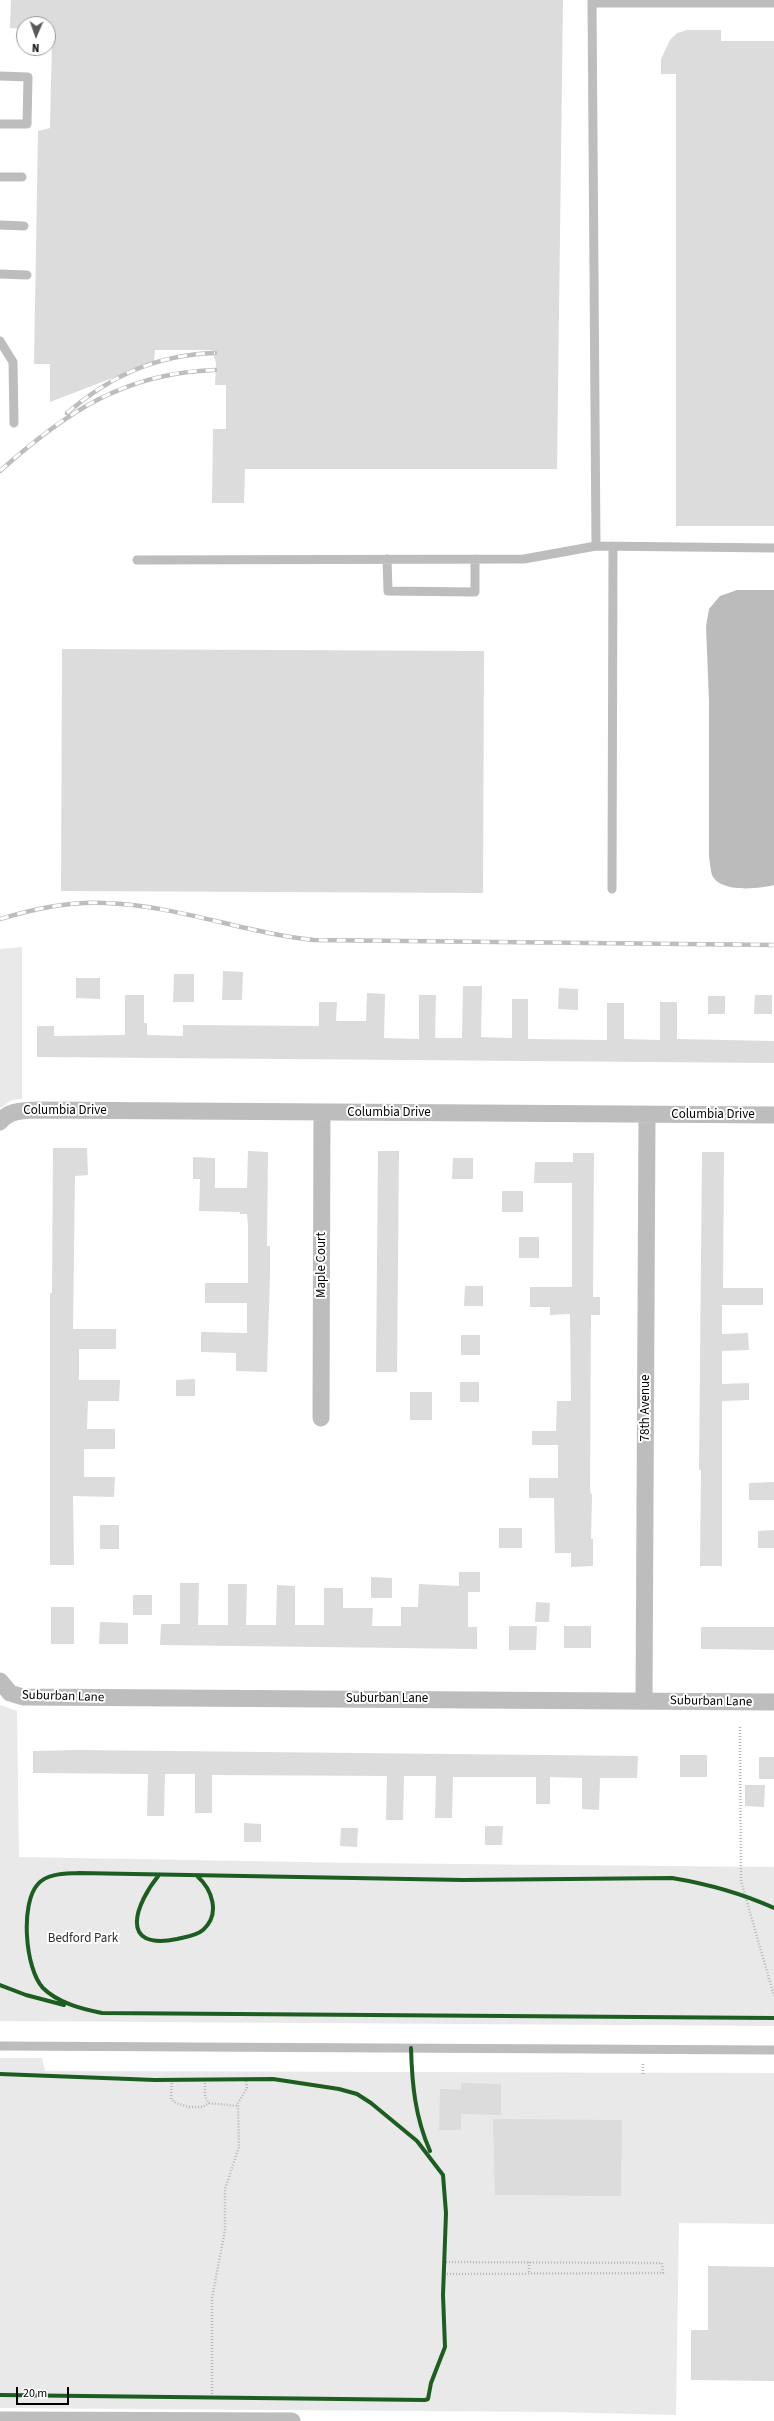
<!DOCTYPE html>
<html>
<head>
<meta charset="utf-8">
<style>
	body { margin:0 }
	#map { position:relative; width:774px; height:2421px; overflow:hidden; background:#fff; font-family:"Source Sans 3",sans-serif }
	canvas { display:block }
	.north { position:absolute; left:16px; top:16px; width:40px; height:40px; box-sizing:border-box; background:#fff; border:1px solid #999; border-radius:50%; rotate:182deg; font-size:11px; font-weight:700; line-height:16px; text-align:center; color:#000 }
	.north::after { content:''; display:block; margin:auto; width:14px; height:18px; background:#595959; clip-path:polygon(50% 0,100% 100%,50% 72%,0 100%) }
	.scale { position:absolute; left:16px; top:2387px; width:53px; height:18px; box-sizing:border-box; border:2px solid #000; border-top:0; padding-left:5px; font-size:12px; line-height:14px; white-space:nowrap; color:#000; -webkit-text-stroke:3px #fff; paint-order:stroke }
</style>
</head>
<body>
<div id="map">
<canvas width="774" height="2421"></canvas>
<div class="north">N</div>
<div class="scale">20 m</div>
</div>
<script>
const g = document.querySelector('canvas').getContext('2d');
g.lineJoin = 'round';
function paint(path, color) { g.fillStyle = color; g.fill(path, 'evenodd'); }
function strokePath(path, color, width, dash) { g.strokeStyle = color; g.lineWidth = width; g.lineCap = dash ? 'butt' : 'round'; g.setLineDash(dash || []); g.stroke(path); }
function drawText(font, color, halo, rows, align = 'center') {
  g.font = font + ' "Source Sans 3",sans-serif'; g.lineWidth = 4; g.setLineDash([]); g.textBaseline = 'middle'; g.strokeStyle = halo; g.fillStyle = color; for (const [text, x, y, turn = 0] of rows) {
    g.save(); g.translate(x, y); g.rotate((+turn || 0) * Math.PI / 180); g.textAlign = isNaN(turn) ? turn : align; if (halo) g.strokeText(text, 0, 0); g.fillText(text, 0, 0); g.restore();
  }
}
paint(new Path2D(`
	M22,947V1099L12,1100L0,1108V949Z
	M0,1705L17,1711L19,1857L357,1863L774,1867V2026L0,2021Z
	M0,2058H42L45,2071L774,2073V2224L679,2223L676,2415L556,2412L0,2408Z`), '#e9e9e9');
paint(new Path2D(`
	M737,590H774V885C759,889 720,893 712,875C710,869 710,862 709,856V701L706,626L709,609L720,596Z`), '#bbb');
paint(new Path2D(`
	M11,0H563L557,469H245L244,503H212L213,429H226V385H215L216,363L212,350H155L154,362L50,402V364H34L38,131L50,128L52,39H48V24H24V29L10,28Z
	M687,30H721V41H774V526H676V74H661V59L670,40L677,33Z
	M62,649L484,651L483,893L61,891Z
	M223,971L243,972L242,1000H222Z
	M174,974H194V1002H173Z
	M76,978H100V999L76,998Z
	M463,986H482L481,1037L512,1038V999H528V1039L607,1040V1003H624V1039L660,1040V1002H677V1039L774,1041V1063L37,1057V1026H54V1036L125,1035V995H144V1023H147V1035L183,1036V1025L319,1026V1002H337L336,1021H366L367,993L385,994L384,1038L419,1039V995H436L435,1038H462Z
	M559,988L578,989V1010L558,1009Z
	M755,995H772V1014H754Z
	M708,996H725V1014H708Z
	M53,1148H87L88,1175L75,1176L73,1329H116V1349H79V1380H120L119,1401H88L87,1429H115V1449H84V1477H115L114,1497L73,1496L74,1565H50V1293H52Z
	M248,1151L268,1152L267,1246H270V1274L267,1372L236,1371V1353L201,1352V1332L247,1333V1303H205V1283H248V1226L247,1214H240V1212L199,1211L200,1179H193V1157L215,1158V1188H247Z
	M378,1151H399L397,1372H376Z
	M702,1152H724L723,1288H763V1305H722V1334L748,1333L749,1350L722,1351V1384L749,1383V1400L722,1401V1566H700L701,1470H699Z
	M573,1153H594L593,1297H600V1315H591L590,1492L592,1495L591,1539H593V1566L571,1567V1553H555L554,1498H529V1478H558V1445H532V1431H556L557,1401H571L570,1314L550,1315V1307H530V1287H572V1183H534L535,1162H573Z
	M453,1158H473V1179H452Z
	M502,1191H523V1212H502Z
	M519,1237H539V1258H519Z
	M465,1286H483V1306H464Z
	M461,1335H480V1355H461Z
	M195,1379V1396H176V1380Z
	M460,1382H479V1402H460Z
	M410,1392H432V1420H410Z
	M774,1482V1500H749V1483Z
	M100,1525H119V1549H100Z
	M499,1528H522V1548H499Z
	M774,1530V1548H758V1531Z
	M459,1572H480V1592H468V1627H477V1649L160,1645L161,1624H180V1583H199L198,1625H228V1584H247L246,1625H276L277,1585L295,1586V1625H324V1588H343V1608H373L372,1626H401V1607H418L419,1584L459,1586Z
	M371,1577L392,1578V1598H371Z
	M133,1595H152V1615H133Z
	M536,1602L550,1603L549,1622H535Z
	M51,1607H74V1644H51Z
	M100,1622L128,1623V1644H99Z
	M509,1626H537L536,1650H509Z
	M564,1626H591V1648H564Z
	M701,1627H774V1650L701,1649Z
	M78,1750L638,1756L637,1778H600L599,1810L582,1809V1778L550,1777V1804H536V1777H453L452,1818H435L436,1776H404L403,1820H386L387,1776L212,1775V1813H195V1774H165L164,1816H147L148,1774L33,1773V1751Z
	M680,1755H707V1777H680Z
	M759,1757H774V1779H759Z
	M745,1785H765L764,1807L745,1806Z
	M244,1823L261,1824V1842H244Z
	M485,1826H503L502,1845H485Z
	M341,1828H358L357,1847L340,1846Z
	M461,2083L501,2084V2115L461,2114V2130H439L440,2089L461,2090Z
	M493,2119L622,2120L621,2196L495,2195Z
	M708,2266L774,2267V2381L691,2380V2330H708Z`), '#dcdcdc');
strokePath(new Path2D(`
	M740,1727L741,1881L774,1996
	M643,2074V2062
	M172,2080L171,2099L176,2103L189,2107H203L209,2103
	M205,2080V2097L209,2103L238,2106
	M529,2262V2274
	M444,2274L663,2273L662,2263L445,2262
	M212,2397V2298L225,2230V2189L239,2147L238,2103L247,2088L246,2081`), '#b8b8b8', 2.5, [1, 2]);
strokePath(new Path2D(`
	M592,0V3H774
	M592,3L596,546L774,548
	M0,76L28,77L27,124H0
	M0,177H22
	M0,225L24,226
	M0,274L27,275
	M0,341L13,362L14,423
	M387,559L388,591L475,592V559
	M137,560L524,559L596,546
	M612,889L613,546
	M0,2046L774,2050`), '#bdbdbd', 9);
strokePath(new Path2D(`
	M0,1122C9,1110 22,1111 36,1110L774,1115
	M321,1418L322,1112
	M0,1681L10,1693L23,1697L774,1702
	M644,1701L647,1115
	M0,2420L292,2421`), '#bdbdbd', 17);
const rail = new Path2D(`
	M67,413C111,375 157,355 215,353
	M0,471C66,412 124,373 215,370
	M0,919C33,909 71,901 105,903C176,905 244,933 314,940L774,945`);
strokePath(rail, '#bdbdbd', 4.5);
strokePath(rail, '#fff', 3, [9]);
strokePath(new Path2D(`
	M159,1875C136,1903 117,1951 177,1939C185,1937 196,1936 203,1930C221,1914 212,1889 197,1876
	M774,1908C741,1893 708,1884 672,1878L463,1880L79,1873C65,1874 48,1873 38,1884C20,1903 25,1969 43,1988C58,2003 82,2009 102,2013L774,2018
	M0,1985L26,1995L64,2005
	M411,2048C412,2084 415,2117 430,2151
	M0,2074L155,2080L273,2079L339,2089L357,2094L371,2103L417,2141L443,2175L446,2213L443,2295L445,2347L431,2383L428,2399L425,2400L0,2395`), '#1b5e20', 4);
drawText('13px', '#000', '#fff', [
	["Columbia Drive",65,1111],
	["Columbia Drive",389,1113],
	["Columbia Drive",713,1115],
	["Maple Court",322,1265,-90],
	["78th Avenue",646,1408,-90],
	["Suburban Lane",63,1697,2],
	["Suburban Lane",387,1699],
	["Suburban Lane",711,1702,1]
]);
drawText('13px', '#2e2e2e', '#fff', [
	["Bedford Park",83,1939]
]);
</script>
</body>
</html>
